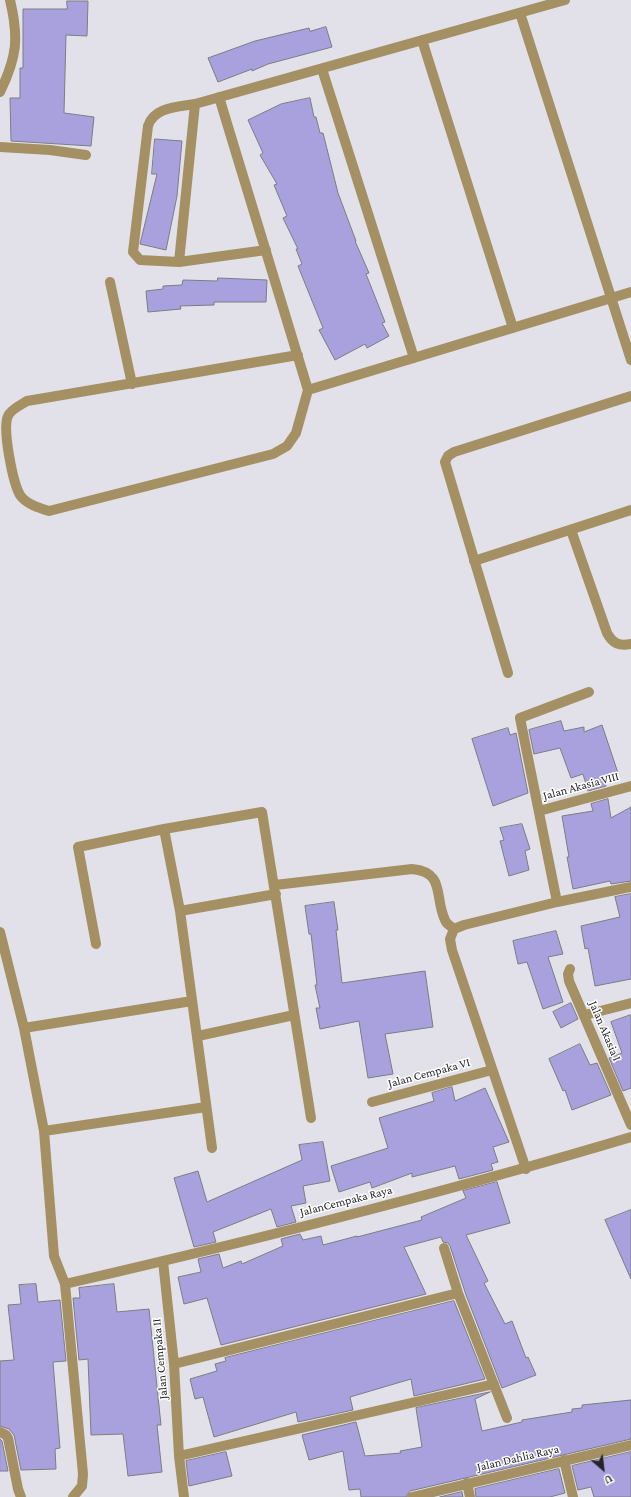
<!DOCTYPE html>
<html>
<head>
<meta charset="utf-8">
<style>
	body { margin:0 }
	#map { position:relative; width:631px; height:1497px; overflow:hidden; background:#e2e1e9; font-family:"Crimson Pro",serif }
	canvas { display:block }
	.north { position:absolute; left:583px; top:1449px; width:40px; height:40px; -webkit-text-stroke:3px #fff; paint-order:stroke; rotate:152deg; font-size:11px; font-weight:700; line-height:16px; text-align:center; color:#252528 }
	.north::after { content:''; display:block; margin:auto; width:14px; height:18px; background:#252528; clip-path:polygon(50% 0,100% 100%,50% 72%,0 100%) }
</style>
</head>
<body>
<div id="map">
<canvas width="631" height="1497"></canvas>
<div class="north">U</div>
</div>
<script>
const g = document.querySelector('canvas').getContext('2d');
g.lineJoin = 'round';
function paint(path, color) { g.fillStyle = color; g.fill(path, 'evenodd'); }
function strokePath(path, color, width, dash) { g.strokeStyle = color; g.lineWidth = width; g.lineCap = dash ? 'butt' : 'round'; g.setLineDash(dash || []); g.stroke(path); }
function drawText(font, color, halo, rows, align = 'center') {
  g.font = font + ' "Crimson Pro",serif'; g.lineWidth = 3; g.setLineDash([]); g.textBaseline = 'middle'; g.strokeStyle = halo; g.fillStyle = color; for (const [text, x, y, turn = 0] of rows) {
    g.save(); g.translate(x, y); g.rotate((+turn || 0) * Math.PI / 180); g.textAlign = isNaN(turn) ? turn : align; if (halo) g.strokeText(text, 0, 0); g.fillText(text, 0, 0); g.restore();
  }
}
const building = new Path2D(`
	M67,1H88L87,36L66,35L64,113L94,117L91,146L11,141L10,98H20V68H23V9H67Z
	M326,27L332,47L268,64L252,71V69L218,82L208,58L255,41L309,28L310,31Z
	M310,98L314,117H316L320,133H323L338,193L356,241H355L369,273L366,274L385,322L382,323L389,336L367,348L365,344L335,360L319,330L323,328L298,266L302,264L296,249H298L283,218L287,216L274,185L277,184L260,155L263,153L248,120L281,104Z
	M155,139L182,141L177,196L166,250L140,244L157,174H152Z
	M218,278L267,280L266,302H214V305L180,306L181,309L148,312L146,291L163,289V286L182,285L183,280L217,281Z
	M561,721L564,731L584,727V732L602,725L618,773L604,777L606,786L588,791L583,774L571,778L560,748L534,754L529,730Z
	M508,728L510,735L516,733L528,793L493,806L472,739Z
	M608,799L611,818L631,807V881L611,884L610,881L573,889L567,857H569L562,816L593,811L591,804Z
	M522,824L530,849L525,851L529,870L509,876L500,841L504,840L500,828Z
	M631,894V979L595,986L588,948L585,949L581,926L620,917L615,897Z
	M334,902L338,930H336L342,983L425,971L433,1027L385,1034L393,1074L368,1078L359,1021L320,1029L316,1008H320L315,985H317L311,934H309L305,906Z
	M556,931L563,954L548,957L563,1002L543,1009L527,962L518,964L513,941Z
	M571,1003L578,1019L561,1028L553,1012Z
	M631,1015V1088L623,1091L609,1058L622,1053L611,1022Z
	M580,1044L590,1065L597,1063L611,1095L572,1110L565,1090L563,1091L549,1059Z
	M452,1087L455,1101L485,1088L509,1142L493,1147L498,1162L491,1164L493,1170L459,1179L455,1166L412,1177V1173L372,1188L370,1182L339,1192L331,1166L388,1148L379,1118L434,1101L432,1093Z
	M323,1142L330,1181L303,1186L306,1203L291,1206L296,1222L277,1227L271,1209L213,1232L216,1242L194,1247L174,1178L198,1171L207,1202L302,1160L299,1145Z
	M497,1182L510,1223L466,1235L488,1281L484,1283L505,1324L512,1321L526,1358L528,1357L536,1375L502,1388L466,1295L450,1246L448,1243L443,1242L441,1237L404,1247L426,1294L221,1345L207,1298L184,1304L178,1277L201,1272L198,1259L219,1254L223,1268L241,1261L242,1264L283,1246L281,1239L300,1234L303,1240L321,1236L323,1245L357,1236V1237L422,1220L421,1217L466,1198L463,1191Z
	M631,1210V1279L605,1220Z
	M36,1284L38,1302L60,1300L66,1361L53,1362L60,1448L55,1449L56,1469L21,1470L14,1435L9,1429L0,1426V1361L14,1360L8,1305L21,1304L19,1285Z
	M114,1284L117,1312L149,1309L159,1406L161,1425H157L162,1472L128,1476L123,1434L91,1435L88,1359L79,1360L73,1298H80L79,1288Z
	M454,1301L485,1379L414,1396L411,1379L350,1397L353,1410L298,1422L296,1412L214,1437L203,1397L195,1399L190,1379L217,1371L215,1364L226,1361L225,1358Z
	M490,1392L475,1399L482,1431L522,1422V1420L572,1412V1409L582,1408V1405L631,1400V1439L410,1491L406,1497H361L360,1489L349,1490L343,1451L309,1460L302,1435L356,1422L365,1456L401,1453L400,1451L422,1447L416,1408Z
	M0,1439L2,1441L8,1471H0Z
	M226,1452L232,1476L189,1486L186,1461Z
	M631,1452V1497H594L591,1487L578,1490L572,1466Z
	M559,1469L565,1493L550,1497H476L475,1489Z
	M462,1492L463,1497H440Z`);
paint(building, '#a9a1de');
strokePath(building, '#7c7c82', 1);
strokePath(new Path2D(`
	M520,13L631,360
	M422,40L513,328
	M322,69L414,358
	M0,92C17,57 19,38 10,0
	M219,97L308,390L631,292
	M0,147L50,150L86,155
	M266,250L179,262L140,260L133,252L148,126C154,107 178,107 195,104L565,0
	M179,262L195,104
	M110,282L132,384
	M298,355L27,401C21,405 11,409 8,416C2,429 13,483 20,495C26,504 39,508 49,511L273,454L287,446L296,433L308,390
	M571,530L607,633C613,644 619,646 631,644
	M474,561L631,510
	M508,673L445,462L448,456L454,452L631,396
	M539,811L631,786
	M164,829L262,812L311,1118
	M275,885L412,869C446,872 434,898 445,920C446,924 451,926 454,929
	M557,902L520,718L589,692
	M180,911L276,894
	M0,932L24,1028L44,1131L54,1256L65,1284L83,1474L82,1486L73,1497
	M96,944L78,847L164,829L180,911L212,1148
	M570,969L568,974L569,981L631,1125
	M585,1015L631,1003
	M24,1028L192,1001
	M198,1036L294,1015
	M372,1102L492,1070
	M44,1131L206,1107
	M526,1169L452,950L450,939L454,929L464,925L557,902L631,887
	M444,1248L458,1293L507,1418
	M163,1261L174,1364L179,1456L184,1497
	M65,1284C255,1240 444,1193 631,1137
	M174,1364L458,1293
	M0,1432L6,1435L8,1438L18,1489L21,1497
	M179,1456L494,1384
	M564,1460L573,1497
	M467,1483L470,1497
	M412,1497L631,1445`), '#a49063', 10);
drawText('12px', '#252528', '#fff', [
	["Jalan Akasia VIII",581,786,-15],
	["Jalan Akasia I",605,1031,67],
	["Jalan Cempaka VI",429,1073,-15],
	["JalanCempaka Raya",346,1201,-14],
	["Jalan Cempaka II",160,1359,-95],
	["Jalan Dahlia Raya",518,1458,-13]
]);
</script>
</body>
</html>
